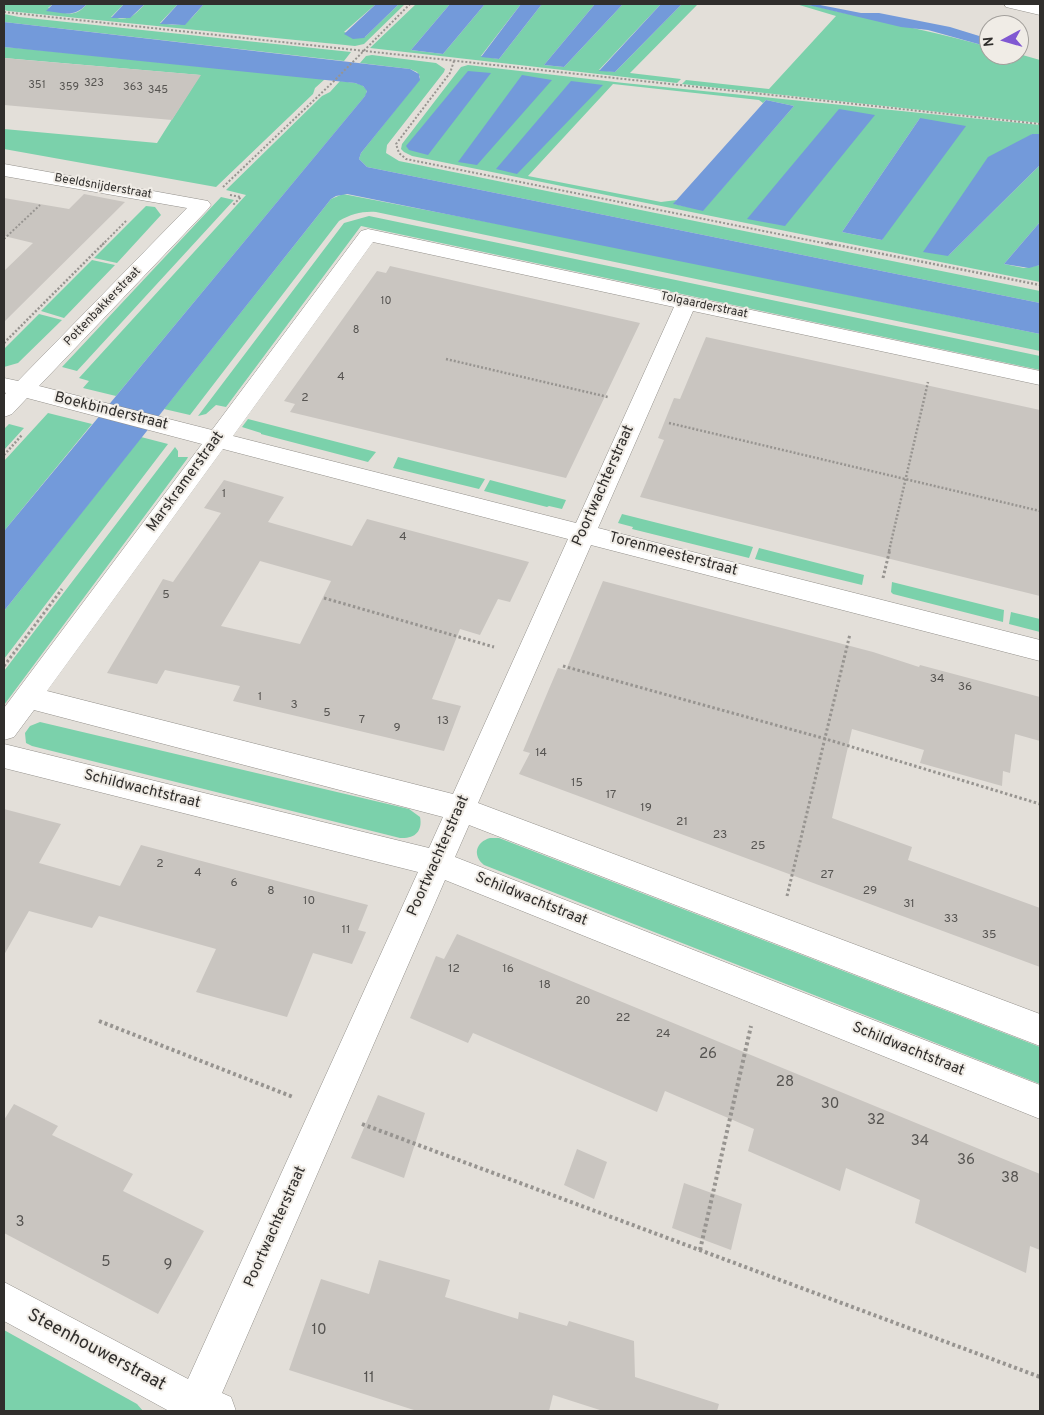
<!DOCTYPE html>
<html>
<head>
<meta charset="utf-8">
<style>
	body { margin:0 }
	#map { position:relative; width:1044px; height:1415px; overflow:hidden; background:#e3dfd9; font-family:Overpass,sans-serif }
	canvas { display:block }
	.frame { position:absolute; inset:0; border:5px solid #302e2c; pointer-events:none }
	.north { position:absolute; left:979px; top:15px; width:50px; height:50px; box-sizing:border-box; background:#f0ece6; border:1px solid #a3a09c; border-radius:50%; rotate:264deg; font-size:14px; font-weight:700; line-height:20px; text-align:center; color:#302e2c }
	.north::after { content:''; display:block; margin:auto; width:18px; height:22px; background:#8058d2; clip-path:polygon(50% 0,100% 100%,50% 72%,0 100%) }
</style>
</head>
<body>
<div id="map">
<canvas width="1044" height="1415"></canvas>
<div class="frame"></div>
<div class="north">N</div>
</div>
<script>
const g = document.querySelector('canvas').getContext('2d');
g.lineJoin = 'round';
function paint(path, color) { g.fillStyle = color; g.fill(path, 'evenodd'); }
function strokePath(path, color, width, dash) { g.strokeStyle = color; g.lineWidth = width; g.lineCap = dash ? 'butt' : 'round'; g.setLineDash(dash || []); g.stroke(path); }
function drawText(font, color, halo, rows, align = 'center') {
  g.font = font + ' Overpass,sans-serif'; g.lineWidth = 4; g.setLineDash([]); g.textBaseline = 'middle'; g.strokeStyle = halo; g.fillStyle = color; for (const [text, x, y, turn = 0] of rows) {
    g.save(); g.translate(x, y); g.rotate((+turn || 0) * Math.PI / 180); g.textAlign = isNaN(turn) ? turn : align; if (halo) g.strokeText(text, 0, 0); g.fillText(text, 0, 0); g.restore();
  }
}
paint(new Path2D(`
	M4,4H53L48,8C65,13 74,19 87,4H124L111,17C130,21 132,17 145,4H178L160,23C187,28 187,23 204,4H376L344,32L365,37L399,4H405L364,44L355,46L8,11L4,10Z
	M416,4H450L411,50L443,54L485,4H521L481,56L499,59L542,4H595L544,65L564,67L623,4H661L599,70L615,72L682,4H698L630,73L681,79L677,83L370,48Z
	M796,4C814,4 832,11 849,14C896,24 943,34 989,47V55L1019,54L1040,60V123L682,84L686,80L769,89L836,16Z
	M4,14L19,17L351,52L344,61L4,22Z
	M4,47L29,49L325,79L315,88L313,94L216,187L4,149V129L157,143L200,75L4,58Z
	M372,55L436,63L445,69L444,72L387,145L386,153L399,161L1040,291V303L367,167L359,159L361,153L419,80L420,77L417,72L410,69L360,63L366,56Z
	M468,65L624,83L1040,125V134H1032L948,256L1040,165V222L1004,264L1024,268L1040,265V282L412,156L404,152L401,149L402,144L461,67ZM613,84L759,100L763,103L766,100L794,106L703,210L674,204L677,200L661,202L528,176ZM920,118L882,240L842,232Z
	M340,81L355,83L362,85L367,90L366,95L116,396L83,388L89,381L79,378L246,195L226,190L322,96L330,92Z
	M343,194L597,243L1040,334V351L376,212C363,211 351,214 339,221L190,415L164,409L331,199Z
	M221,197L234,200L77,371L62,367Z
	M146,206L155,207L161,215L117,263L94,258Z
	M369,216L1040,356V370L361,226L226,407L216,405L206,414L198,416L344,223Z
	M92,260L115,265L64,318L41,311Z
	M39,314L62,320L18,363L4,367V349Z
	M48,413L92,424L4,531V461Z
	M248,419L376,452L368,462L261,434V433L242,427Z
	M9,424L24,428L4,450V429Z
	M141,437L168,444L4,659V611Z
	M175,447L178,451V457H188L187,459L4,705V671Z
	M398,457L485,479L479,489L393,468Z
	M490,480L566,500L562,509L549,506L547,507L484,491Z
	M622,514L753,547L749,558L632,529L633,527L618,523Z
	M759,548L864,575L862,585L755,559Z
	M892,582L1004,610L1003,622L893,594L891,592Z
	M1011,612L1040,619V632L1009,624Z
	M40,722L409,809L420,817C423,832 414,839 400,838L32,746L26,743L25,733L30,726Z
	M490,838H499L1040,1047V1084L484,865C472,855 476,842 490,838Z
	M4,1330L137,1404L143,1411H4Z`), '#7bd1ab');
paint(new Path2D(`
	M53,4H87C74,18 64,13 46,11Z
	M124,4H145L130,18H111Z
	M178,4H204L185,25L160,24Z
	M376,4H399L364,38L353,39L344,34Z
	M450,4H485L443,54L411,50Z
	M521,4H542L499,59L481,57Z
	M595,4H623L564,67L544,65Z
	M661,4H682L615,72L599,71Z
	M804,4H815L861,13H879L950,27L989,39V47L928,30L901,27Z
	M4,22L410,69L419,74L420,80L361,153L359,159L367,167L1040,303V334L347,194L336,196L331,199L4,611V531L365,96L367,91L363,86L355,83L4,47Z
	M468,71L491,73L428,155L409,150L406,146Z
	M522,75L552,80L477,165L458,162Z
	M571,81L603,85L517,174L496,169Z
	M766,100L794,106L703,211L673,204Z
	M839,109L875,115L785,226L747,219Z
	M920,118L966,126L882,240L842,232Z
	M1032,134H1040V165L948,256L923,252L988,157Z
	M1040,222V265L1029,268L1004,264Z`), '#739ada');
paint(new Path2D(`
	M4,58L26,60L201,75L172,120L4,105Z
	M84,194L125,202L4,322V271L33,243L4,236V198L69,209Z
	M390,266L640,323L566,478L290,412L295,404L284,401L377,271L386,273Z
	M706,337L1040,410V596L640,497L664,440L658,438L674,398L680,399Z
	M224,480L284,497L268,522L352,546L367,519L529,562L510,602L498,599L480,635L460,629L432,699L461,706L444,751L233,701L240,686L165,670L157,684L107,673L163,579L173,582L221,513L204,508ZM260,561L331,581L300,644L221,626Z
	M603,581L873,652L919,667L920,665L1040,697V741L1015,734L1010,773L1003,771L1002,786L920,763L924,750L852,729L832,818L912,847L908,860L1040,908V967L519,774L530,753L523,751L549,689L558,668L566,670Z
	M4,809L61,824L39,863L120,886L141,845L368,905L358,930L366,932L352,964L313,953L287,1017L196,992L216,949L99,916L92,928L29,911L4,955Z
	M457,934L1040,1174V1250L1030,1246L1026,1273L915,1223L920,1200L846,1168L840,1191L748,1151L754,1129L665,1091L657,1112L473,1033L468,1043L410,1018L436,956L444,959Z
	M378,1095L425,1113L404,1178L351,1158Z
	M14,1104L58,1126L52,1135L133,1174L123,1191L204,1231L158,1314L4,1233V1120Z
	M577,1149L607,1162L594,1199L564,1185Z
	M684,1183L742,1204L731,1250L672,1228Z
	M379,1260L450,1280L445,1297L518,1319L519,1312L567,1326L569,1321L634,1341L635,1377L719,1404L717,1411H603L553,1395L549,1411H417L289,1370L321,1279L369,1294Z`), '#c9c5c0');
const minor = new Path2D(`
	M1004,4L1040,5V15L1006,7Z
	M4,164L208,201L211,205L208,209L39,386L212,430L361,231L368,229L1040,371V385L693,311L598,528L1040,640V661L591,545L478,803L1040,1014V1046L469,825L455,857L1040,1085V1119L445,880L222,1393L231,1397L236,1411H169L4,1321V1282L188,1379L418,872L4,768V744L429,848L443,817L34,710L14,737L4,740V708L202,444L27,398L12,414L4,417V396L6,393L4,392V378L18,381L187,208L4,176ZM373,242L674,307L576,523L233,436ZM223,449L568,539L453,794L47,691Z`);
strokePath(minor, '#93908b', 1);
strokePath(new Path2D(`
	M4,12L1040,124
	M454,61L450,73L396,144L399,153L406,159L833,245
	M223,187L333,82L410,4
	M230,195L241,197L232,206
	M4,239L40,205
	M102,245L127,220`), '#979490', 2, [2, 2]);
strokePath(new Path2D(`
	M827,243L1040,285
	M4,343L104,243
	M446,359L608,397
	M669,423L1040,511
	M4,455L22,435
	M889,551L928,382`), '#979490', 2.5, [2, 2]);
strokePath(new Path2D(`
	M883,578L890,549
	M324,598L494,647
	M4,666L62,589
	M563,666L826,739L1040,804
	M787,896L850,634`), '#979490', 3, [2.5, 2.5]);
strokePath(new Path2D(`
	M99,1021L293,1097
	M362,1124L1040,1377
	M700,1250L751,1026`), '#979490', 4, [3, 3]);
paint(minor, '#fff');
drawText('11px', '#565451', null, [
	["323",94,84],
	["351",37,86],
	["359",69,88],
	["363",133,88],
	["345",158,91],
	["10",386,302],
	["8",356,331]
]);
drawText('12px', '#302e2c', '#f0ece6', [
	["Beeldsnijderstraat",103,187,10],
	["Tolgaarderstraat",704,306,12],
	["Pottenbakkerstraat",103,307,-46]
]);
drawText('12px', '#565451', null, [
	["4",341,378],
	["2",305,399],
	["1",224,495],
	["4",403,538],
	["5",166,596],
	["34",937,680],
	["36",965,688],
	["1",260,698],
	["3",294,706],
	["5",327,714],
	["7",362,721],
	["13",443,722],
	["9",397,729],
	["14",541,754],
	["15",577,784],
	["17",611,796],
	["19",646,809],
	["21",682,823],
	["23",720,836],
	["25",758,847],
	["2",160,865],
	["4",198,874],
	["27",827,876],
	["6",234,884],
	["8",271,892],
	["29",870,892],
	["10",309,902],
	["31",909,905],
	["33",951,920],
	["11",346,931],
	["35",989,936],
	["12",454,970],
	["16",508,970],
	["18",545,986],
	["20",583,1002],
	["22",623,1019],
	["24",663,1035]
]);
drawText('15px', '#302e2c', '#f0ece6', [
	["Boekbinderstraat",111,412,14],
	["Marskramerstraat",186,482,-54],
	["Poortwachterstraat",604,486,-66],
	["Torenmeesterstraat",673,555,15],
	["Schildwachtstraat",142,790,14],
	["Poortwachterstraat",439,856,-66],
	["Schildwachtstraat",531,900,22],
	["Schildwachtstraat",908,1050,22],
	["Poortwachterstraat",276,1227,-66]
]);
drawText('15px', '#565451', null, [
	["26",708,1055],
	["28",785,1083],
	["30",830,1105],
	["32",876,1121],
	["34",920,1142],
	["36",966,1161],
	["38",1010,1179],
	["3",20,1223],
	["5",106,1263],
	["9",168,1266],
	["10",319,1331],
	["11",369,1379]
]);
drawText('18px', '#302e2c', '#f0ece6', [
	["Steenhouwerstraat",96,1351,28]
]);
</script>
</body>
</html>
